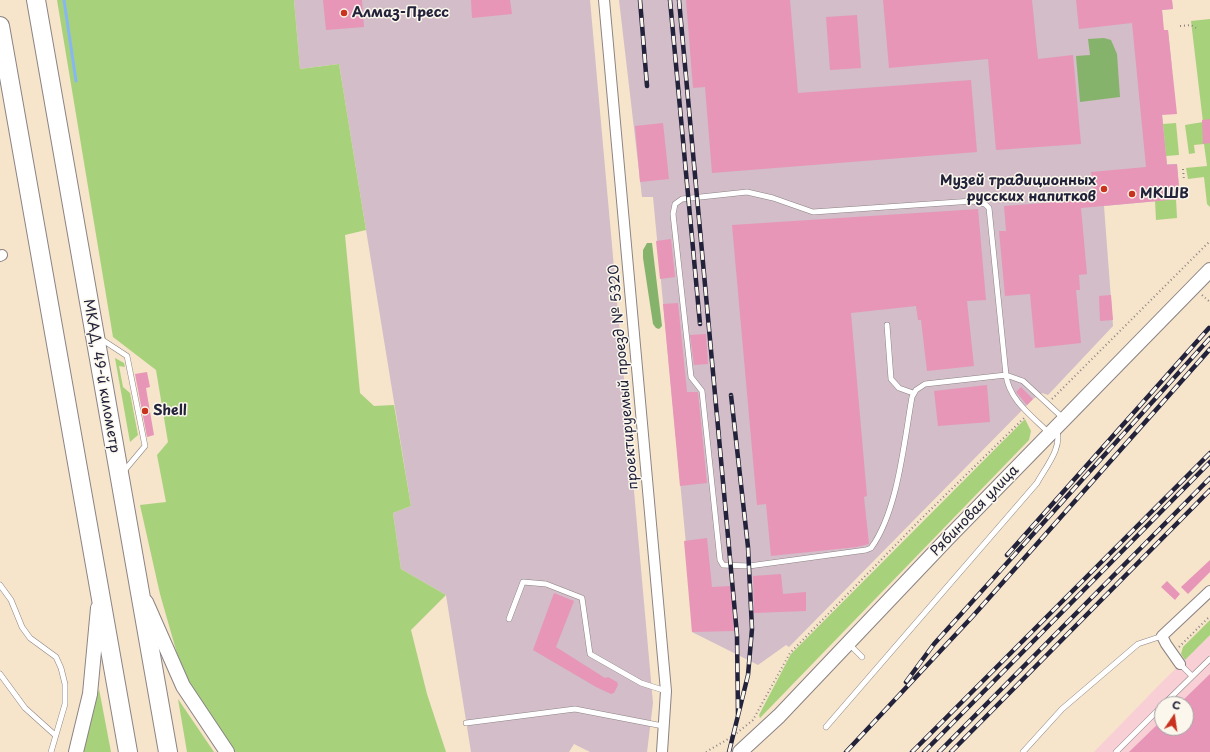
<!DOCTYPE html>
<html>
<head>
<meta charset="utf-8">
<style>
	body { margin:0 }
	#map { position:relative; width:1210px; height:752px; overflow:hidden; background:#f6e4cb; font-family:"Playpen Sans",sans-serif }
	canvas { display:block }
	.north { position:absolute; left:1154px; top:696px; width:40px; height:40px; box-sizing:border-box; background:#fbf7ec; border:1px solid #a4a2a5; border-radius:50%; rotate:13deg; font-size:11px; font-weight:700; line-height:16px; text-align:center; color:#22223b }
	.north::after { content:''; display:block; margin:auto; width:14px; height:18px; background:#c8321e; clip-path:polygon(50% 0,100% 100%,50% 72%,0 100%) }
</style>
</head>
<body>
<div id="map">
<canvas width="1210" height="752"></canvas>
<div class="north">С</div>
</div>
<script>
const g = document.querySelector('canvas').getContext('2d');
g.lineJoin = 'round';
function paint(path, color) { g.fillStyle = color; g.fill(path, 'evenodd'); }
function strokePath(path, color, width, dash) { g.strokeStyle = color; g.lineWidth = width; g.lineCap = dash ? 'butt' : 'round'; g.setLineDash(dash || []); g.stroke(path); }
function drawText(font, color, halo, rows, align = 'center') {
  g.font = font + ' "Playpen Sans",sans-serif'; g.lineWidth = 3; g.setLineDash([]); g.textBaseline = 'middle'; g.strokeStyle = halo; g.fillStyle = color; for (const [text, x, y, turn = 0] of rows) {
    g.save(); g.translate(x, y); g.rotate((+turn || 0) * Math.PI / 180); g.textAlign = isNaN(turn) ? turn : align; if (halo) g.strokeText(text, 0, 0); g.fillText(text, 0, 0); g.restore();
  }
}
paint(new Path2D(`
	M1210,635V752H1094L1161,683ZM1162,704H1186V728H1162Z`), '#f7cfd5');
paint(new Path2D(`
	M294,0H590L653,703L647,752H590L574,744L569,752H471L446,595L401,569L393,513L411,506L339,64L300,69Z
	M619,0H1172L1173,9L1162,10L1163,20L1153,21V31L1168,30L1172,70L1158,72L1167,164H1177L1180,199L1104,206L1113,326L1048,395L1042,393L1033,399L789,647L786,645L758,665L692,632L690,586L653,197H642Z`), '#d2bdc8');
paint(new Path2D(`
	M57,0H294L300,69L339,64L366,230L345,235L360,393L374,406L394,405L411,506L393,513L401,569L446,595L411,630L427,694L446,752H234L201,706L182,671L160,594L140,505L166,502L157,455L168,442L156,370L113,337Z
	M1210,19V207L1207,204L1204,177L1188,179L1186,168L1207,166L1204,144L1194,145L1195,153L1189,154L1185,125L1203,122L1191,21Z
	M1176,123L1179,155L1166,156L1163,124Z
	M1176,199L1177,218L1156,220L1155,201Z
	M115,358L124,363L125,367L119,366L123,387L130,393L138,435L130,442Z
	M1025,419L1031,431L1029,440L760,718L759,715L791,654Z
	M1210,620V635L1185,660L1181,654L1183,647Z
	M99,689L111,752H83Z
	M178,699L214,752H187Z`), '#a8d17c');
paint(new Path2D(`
	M1104,38L1111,40L1117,54L1120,97L1080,102L1076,56L1090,55L1088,39Z
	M647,243H652L662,326L659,329L656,328L653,324L643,258V250Z`), '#86b36c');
strokePath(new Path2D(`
	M64,0L76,81`), '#87b7f2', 3);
paint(new Path2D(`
	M323,0H362L364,27L326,30Z
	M471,0H510L512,14L472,18Z
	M686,0H790L798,93L971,80L977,152L712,173L705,87L693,88Z
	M883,0H1032L1038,59L1073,55L1081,144L996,150L988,59L889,68Z
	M1076,0H1172L1173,9L1162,10L1164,30H1168L1177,114L1162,115L1167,165L1177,164L1180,199L1081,208L1087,274L1079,275L1080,290H1076L1081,343L1035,348L1030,294L1005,296L999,231H1006L1004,206L1094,199L1091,172L1146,167L1132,23L1079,29Z
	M857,15L861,68L830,70L826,17Z
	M1210,119V143L1203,144L1202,120Z
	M663,123L669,179L640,182L635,126Z
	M978,209L986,300L967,301L974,366L927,371L921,320H918L916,306L851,313L867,496L864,497L869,544L857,547L771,556L766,504L757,505L732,225Z
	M671,239L675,277L660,279L656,241Z
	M1111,295L1113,320L1100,321L1099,296Z
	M678,303L687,392H698L707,483L680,486L663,304Z
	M706,334L708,364L694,365L690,335Z
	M147,372L150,387L146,388L154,435L147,437L135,374Z
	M987,385L990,422L938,426L934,391Z
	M1021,387L1033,399L1027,405L1016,392Z
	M707,538L712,587L731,586L734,631L692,632L684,541Z
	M1210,560V572L1188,594L1181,587Z
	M781,574L783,594L806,592V611L754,613L753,576Z
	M1167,581L1180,594L1175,600L1161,587Z
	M554,593L574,601L556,647L605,678L608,677L617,682L618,685L614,693L611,694L596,687L533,650Z
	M1210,674V752H1129L1162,720V728H1186V704H1179Z`), '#e796b8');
const lane = new Path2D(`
	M887,325L891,379L899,388L913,393
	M101,339L127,356L145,446L124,471
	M1049,433C1032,416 1009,400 1006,375L989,208L985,204L973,201L813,212L773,198L747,192L682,199L675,204L673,214L691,377L702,391L720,560L723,565L749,566L866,550L871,548C898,511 904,442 912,397L916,390L925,384L1006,375L1023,381L1063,418
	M0,585L11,600L22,627L30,638L56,657L61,668L65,684V704L51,752
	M509,619L523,582L546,584L582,598L590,654L641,683L666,691
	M849,644L862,657
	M1180,664L1192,676
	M0,674L25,708L55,735
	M1164,704L1210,659
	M466,723L575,709L663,726
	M826,727L1037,483C1045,468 1064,446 1056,429
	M1023,752L1062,709L1138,644L1162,636
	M1116,752L1162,706`);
const street = new Path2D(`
	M604,0L666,691L662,752
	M0,256L2,255
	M1180,664L1166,644L1162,636L1210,591`);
const secondary = new Path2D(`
	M146,602L183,686L227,752
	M76,752L90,694L98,608
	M740,752L779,716L949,537L1210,270`);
const highway = new Path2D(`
	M36,0L168,752
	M0,26L128,752`);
strokePath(lane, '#8c8383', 6);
strokePath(street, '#8c8383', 12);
strokePath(secondary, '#8c8383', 16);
strokePath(highway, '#8c8383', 20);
strokePath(new Path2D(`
	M1180,26L1191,25L1196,28
	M1183,169L1184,180
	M1202,295L1210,302
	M1052,399L1210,241
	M1179,647L1210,616
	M706,752L733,736L753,720L790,653L921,519L1024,418`), '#8c8383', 2, [1, 3]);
strokePath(lane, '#fff', 5);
strokePath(street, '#fff', 10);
strokePath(secondary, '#fff', 14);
strokePath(highway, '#fff', 18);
const rail = new Path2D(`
	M640,0L647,86
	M670,0L700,324
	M679,0L737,635L738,715
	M1007,555L1209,328
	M906,682L934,644L1210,338
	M729,752L748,675L752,629L748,547L731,395
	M846,752L973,616L1210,349
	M912,752L1210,453
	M924,752L1210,462
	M939,752L1210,478
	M951,752L1210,490`);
strokePath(rail, '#22223b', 4.5);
strokePath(rail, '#fbf7ec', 3, [9]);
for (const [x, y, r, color] of [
	[344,13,4,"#c8321e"],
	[1104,189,4,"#c8321e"],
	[1132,194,4,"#c8321e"],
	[145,411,4,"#c8321e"]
]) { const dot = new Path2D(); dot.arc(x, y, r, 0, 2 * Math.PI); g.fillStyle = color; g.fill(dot); strokePath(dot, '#fbf7ec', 1.5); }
drawText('bold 14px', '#22223b', '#fbf7ec', [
	["Алмаз-Пресс",352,13],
	["Музей традиционных",1096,181,"right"],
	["русских напитков",1096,197,"right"],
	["МКШВ",1140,194],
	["Shell",153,411]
], 'left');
drawText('14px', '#22223b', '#fbf7ec', [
	["МКАД, 49-й километр",101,376,80],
	["проектируемый проезд № 5320",624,377,-95],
	["Рябиновая улица",975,511,-46]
]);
</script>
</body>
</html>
